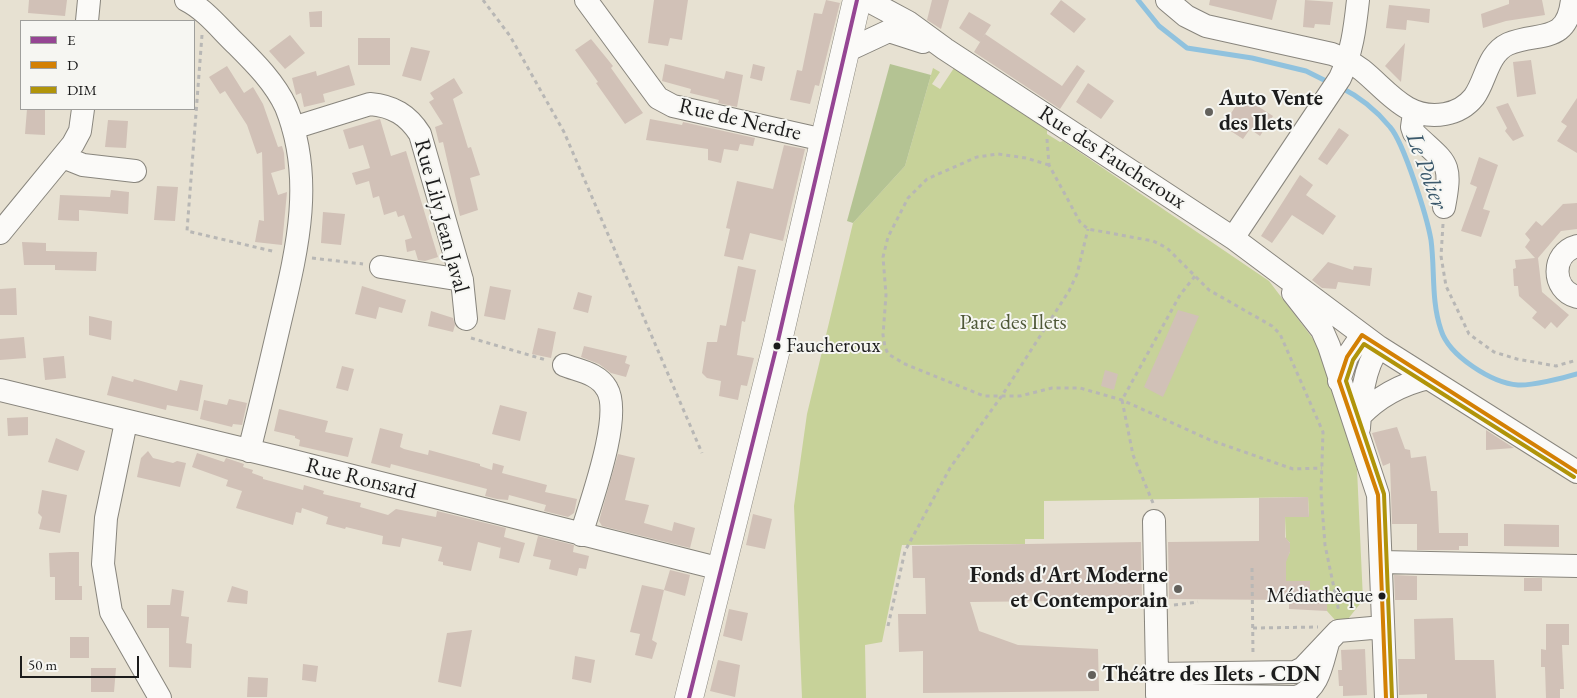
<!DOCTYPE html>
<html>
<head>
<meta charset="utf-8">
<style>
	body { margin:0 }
	#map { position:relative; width:1577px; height:698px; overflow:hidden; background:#e7e1d2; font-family:"EB Garamond",serif }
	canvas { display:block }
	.legend { position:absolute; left:20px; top:20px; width:175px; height:90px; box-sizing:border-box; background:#f6f6f2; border:1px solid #9f9f9c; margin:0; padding:6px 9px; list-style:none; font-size:15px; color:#1c1c1c }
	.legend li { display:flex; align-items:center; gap:10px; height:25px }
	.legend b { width:25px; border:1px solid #9f9f9c }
	.scale { position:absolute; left:20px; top:656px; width:119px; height:22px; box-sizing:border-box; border:2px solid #1c1c1c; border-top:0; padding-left:6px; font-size:15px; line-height:18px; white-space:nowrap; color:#1c1c1c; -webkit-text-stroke:4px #f6f6f2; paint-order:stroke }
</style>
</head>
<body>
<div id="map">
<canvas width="1577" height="698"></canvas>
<ul class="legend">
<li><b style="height:6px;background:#954593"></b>E</li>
<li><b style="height:6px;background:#d38004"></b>D</li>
<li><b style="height:6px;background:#b0940a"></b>DIM</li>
</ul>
<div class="scale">50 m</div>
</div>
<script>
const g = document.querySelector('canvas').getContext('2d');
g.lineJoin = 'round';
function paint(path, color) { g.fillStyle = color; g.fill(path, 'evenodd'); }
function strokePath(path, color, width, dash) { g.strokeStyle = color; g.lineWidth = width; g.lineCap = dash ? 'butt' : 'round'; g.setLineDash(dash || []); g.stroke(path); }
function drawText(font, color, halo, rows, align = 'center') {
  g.font = font + ' "EB Garamond",serif'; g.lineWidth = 4; g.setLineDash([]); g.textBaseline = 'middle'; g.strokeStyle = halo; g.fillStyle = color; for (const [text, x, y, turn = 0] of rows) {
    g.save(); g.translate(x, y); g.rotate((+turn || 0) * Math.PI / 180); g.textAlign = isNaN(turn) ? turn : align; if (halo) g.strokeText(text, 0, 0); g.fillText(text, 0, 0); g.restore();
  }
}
paint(new Path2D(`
	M933,68L940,72L932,84L940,89L954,68L1047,130V134L1060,142L1063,141L1269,281L1317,344L1357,469L1363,600L1348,619L1335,620L1327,611V590H1310V581H1286V559L1290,552V543L1286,539L1285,517L1309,516L1308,497L1044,501V539H1025V544L902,545L882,642L865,645L866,698H802L794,506L807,414L853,223L905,166Z`), '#c7d299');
paint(new Path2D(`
	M890,64L931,75L905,166L853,223L847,221Z`), '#b4c393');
strokePath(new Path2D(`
	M1138,0L1159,26L1187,48L1252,58L1306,71L1330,83
	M1340,87C1358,96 1377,111 1390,127C1404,143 1427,217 1431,240C1435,270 1431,301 1441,330C1449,356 1492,383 1518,385C1530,386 1564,378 1577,374`), '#90c2de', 5);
paint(new Path2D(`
	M29,0H67L65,16L28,13Z
	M654,0H688L682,40L670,38L668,46L648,43Z
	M826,0L840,3L819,86L815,85L810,104L790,100L797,70L802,71L814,13L822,14Z
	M932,0H949L941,29L927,20Z
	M1061,0L1086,19L1074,33L1050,14Z
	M1210,0H1277L1272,20L1209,5Z
	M1305,0L1333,2L1330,25L1315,24L1314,28L1303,27Z
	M1509,0H1542L1545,15L1506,21L1483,28L1481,14L1509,4Z
	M1389,5L1430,9L1429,23L1407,20L1406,30L1386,28Z
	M322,11V27H310L309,12Z
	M969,12L991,25L980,42L959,28Z
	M985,34L1062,86L1077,65L1085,71L1060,109L974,52Z
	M290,35L305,53L285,69L269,51Z
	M358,38H390V65H358Z
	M591,39L613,66L611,68L643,113L625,124L596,83L598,82L575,50Z
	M1405,43L1401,82L1385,66Z
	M411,47L430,51L421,81L402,76Z
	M1531,60L1536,94L1517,97L1513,62Z
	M665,64L724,79L726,71L743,75L737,107L718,103L719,100L690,93L691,89L662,81Z
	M753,64L765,67L762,81L750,78Z
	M349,65L355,85L323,94L325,102L304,107L301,93L296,95L292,78L316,71L317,76Z
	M227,66L244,93L253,87L263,104L278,147L282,146L284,153L285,169L271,173L278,195L287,192L282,245L255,242L259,220L264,221L262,152L257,154L247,125L225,91L220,94L209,77Z
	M454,78L463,93L453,99L468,148L471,147L480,175L470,178L478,210L460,216L443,142L439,143L435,127L443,124L429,102L434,99L430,93Z
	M1088,83L1114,101L1101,119L1076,102Z
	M1242,96L1273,116L1260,136L1250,129L1243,139L1223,126Z
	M1577,98V153L1557,141L1567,126L1561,122Z
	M1508,103L1524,136L1513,141L1505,131L1507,128L1496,107Z
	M27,109H45V135L25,134Z
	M380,119L391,156L406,151L438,257L425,261L418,260L415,250L407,252L405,240L412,238L404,215L398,217L396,211L384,215L379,196L373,198L369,181L356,185L352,173L370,168L363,145L349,149L343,130Z
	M650,119L682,125L683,122L755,138L753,146L740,144L738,151L724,149L721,163L708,160V149L646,140Z
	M108,120L128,121L126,148L105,147Z
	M1339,128L1349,135L1327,165L1318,159Z
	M784,145L805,149L783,241L750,233L743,260L724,256L730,229L726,228L737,181L773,189Z
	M1479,157L1498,165L1483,209L1490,211L1481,237L1461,231L1477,187L1470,184Z
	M1300,175L1313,185L1306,195L1336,216L1323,235L1292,215L1272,243L1261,236Z
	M157,186L178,187L175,221L154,220Z
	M111,190L129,192L128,214L79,210V221L58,220L60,195L110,197Z
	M1577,203V229L1561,231L1538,258L1542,292L1569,315L1557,328L1551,322L1545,329L1532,318L1537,312L1519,296L1518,286H1514L1513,269L1516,268L1515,260L1535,258L1525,247L1530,240L1525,234L1536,221L1542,226L1563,204Z
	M323,212L345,214L341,245L321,243Z
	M22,242L46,243V251L97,252L96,271L55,270V265H24Z
	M1328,262L1353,270L1354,266L1372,268L1370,286L1338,282L1336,289L1322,288L1312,280Z
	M738,266L756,270L745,322L742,321L737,355L754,358L747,386L741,385L738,400L719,396L721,381L707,378L702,373L707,342H717L720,325L726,326Z
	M362,286L406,300L402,313L379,307L376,319L355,314Z
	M490,286L511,290L505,320L484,316Z
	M16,288L17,315H0V289Z
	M578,292L592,296L588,313L573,309Z
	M1178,310L1199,316L1163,397L1144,387Z
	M431,311L453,318L455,325L453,332L428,326Z
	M89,316L112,321L111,340L89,335Z
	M538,328L556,332L551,358L532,354Z
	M24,337L26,358L0,360V339Z
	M584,346L627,356L625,363L630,365L626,377L611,373L599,364L581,357Z
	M64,356L66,378L45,380L43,358Z
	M342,366L354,369L348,391L336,388Z
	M1105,370L1118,374L1114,390L1101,386Z
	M112,376L133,382L134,379L177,391L180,380L203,385L198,411L167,405L166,410L107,395Z
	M229,399L247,403L242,425L233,424L232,427L200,419L204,400L227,405Z
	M500,405L527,412L520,441L492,434Z
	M279,409L328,421L325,432L353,438L348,457L299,446L300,440L295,438V436L274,431Z
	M28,417V435L8,436L7,418Z
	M1397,427L1405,449L1410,450L1411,458L1426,456L1431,491H1437L1439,533H1468V546H1459V550H1417V524H1392L1390,463L1383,466L1372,433Z
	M380,428L403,434L400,447L404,449L428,455L429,450L480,464V466L492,470L493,463L504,466L502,473L547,485L545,492L577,499L574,513L568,517L544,511L546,505L509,495L508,500L497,499L485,496L487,489L391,464L390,468L371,463Z
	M1486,430L1514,448L1486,450Z
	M56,438L85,451L78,471L48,462Z
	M148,451L153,458L173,463L177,461L186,463L180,487L137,477L141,458Z
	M197,453L224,462L226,458L244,464L243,467L253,470L252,473L263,477V479L303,490L304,485L324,491L323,494L361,503L360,507L388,515L396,509L436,517L437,511L506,528L504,537L525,543L519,563L499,558L501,546V548L478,542L471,571L443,565V562L438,561L442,547L402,538L400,547L382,544L383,536L346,527L345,529L326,524L328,517L302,508L301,513L296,512L293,525L236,508L242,491L226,486L228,480L192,467Z
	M618,454L635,458L625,500L649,505L644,523L672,531L674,522L695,528L690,548L602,526L599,521Z
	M42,490L67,495L60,533L39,529L42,517L38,513Z
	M1308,497L1309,517H1285V537L1290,543V552L1286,562V581H1310V590H1327V611L1289,609V600L1169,599L1168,542L1259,541V498Z
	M753,514L772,519L765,549L746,545Z
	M1504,524L1559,525V547L1504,546Z
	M538,536L574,545L573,552L589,556L586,569L579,568L577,576L549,569L551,560L533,556Z
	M1141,542L1142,600L970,602L979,631L1018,645L1098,649L1099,691L923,693V651L899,652L898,614H926L925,578H913L912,546Z
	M70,552H79V586H82V600H55V577H50L49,553Z
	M670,570L690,575L685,596L664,590Z
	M1394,575L1417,576V600H1395Z
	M1524,578H1542V591H1524Z
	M642,585L664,590L652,640L657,643L652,659L635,655L640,634L630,632Z
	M232,586L248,591L247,604L227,602Z
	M172,589L184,591L181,616L189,617L186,643L192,644L191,668L169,667V628H147V605H170Z
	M729,609L748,613L742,641L723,636Z
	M1453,618L1455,660H1494L1496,698H1427V694L1399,695L1398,659H1415L1414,619Z
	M1546,624H1569V645H1562L1564,689H1560V698H1546L1545,667H1541V649L1546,650Z
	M472,630L461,687L438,682L447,633Z
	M70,637H89V658H70Z
	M1365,649L1367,695L1343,696V686H1339L1338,670H1342L1341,650Z
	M575,656L595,660L591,683L572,679Z
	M718,660L740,665L735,697L710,691Z
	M303,664L318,666L316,682L302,680Z
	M91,668H116L114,692H91Z
	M248,677L268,678L267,697H247Z`), '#d1c1b7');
const minor = new Path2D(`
	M186,0C206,10 221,30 237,45C255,63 275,83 286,107C315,179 297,250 280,322C270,365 260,408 249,451
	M586,0L658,98L673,106L824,140
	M867,0L908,22L945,49L1233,238L1379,347L1577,472
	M1167,0L1186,16L1206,26L1332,54C1343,58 1353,63 1362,70C1388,91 1407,121 1445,114C1456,112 1466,107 1474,97C1486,81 1487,54 1508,44C1539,31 1567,45 1572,0
	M87,21L89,0
	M844,52L889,31L923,42
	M1414,113L1412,127L1414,133C1446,164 1453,160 1444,207
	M293,128L370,104C393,106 408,115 420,134L462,280L466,319
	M63,157L83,165L135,171
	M0,233L73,144L80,131L83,109
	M1233,238L1340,78C1352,53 1355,28 1358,0
	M1577,246C1551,253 1551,290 1577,297
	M381,267L462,280
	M1293,293L1322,330L1329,346L1378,495L1386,698
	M564,365C579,371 598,373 607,389C623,416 590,504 581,535
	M1339,381L1347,357L1362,335
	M0,390L281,458L721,569
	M1360,416C1378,397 1403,384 1428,378
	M126,422L106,518L103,564L111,612L160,698
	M1359,428C1361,401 1363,369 1379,347
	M1154,521L1157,674
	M1381,562L1577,566
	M1328,643C1322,663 1319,690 1296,697L1157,695V674L1295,672L1303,668L1338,631L1383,627`);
const major = new Path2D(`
	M689,698L777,345L857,0`);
strokePath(minor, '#88857d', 24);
strokePath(major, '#88857d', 29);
strokePath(new Path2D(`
	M483,0L510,36L564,132L702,453
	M202,35L187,231L276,252
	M1047,139L1049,165L1080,222L1088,229L1153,241L1167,248L1209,290L1272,326L1280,334L1323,432L1321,492L1325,545L1339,612
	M1049,165L1026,158L998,154L977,157L927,179L908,198L888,237L883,257L886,295L883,335L885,347L888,354L905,364L984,396H1020L1052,388H1080L1122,400L1210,440L1293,469L1322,468
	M1443,224L1441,256L1446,286L1469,334L1494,352L1517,359L1556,366L1577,360
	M312,258L363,264
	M471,338L546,360
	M1153,503L1133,455L1122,400L1180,295L1195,276
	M1252,568L1253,655
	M1174,605L1198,602
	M888,626L905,551L950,468L1001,397L1069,291L1077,274L1088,229
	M1253,628L1318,627`), '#b8b7b5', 3, [4, 4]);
strokePath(minor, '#fbfaf8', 22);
strokePath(major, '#fbfaf8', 28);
strokePath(new Path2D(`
	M689,698L777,345L857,0`), '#954593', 4);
strokePath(new Path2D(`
	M1386,698L1378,495L1339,381L1347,357L1362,335L1577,472`), '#d38004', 4);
strokePath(new Path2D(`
	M1392,698L1384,494L1346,381L1353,360L1364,344L1574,477`), '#b0940a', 4);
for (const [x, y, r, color] of [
	[1209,112,5,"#63615c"],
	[777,346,4.5,"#1c1c1c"],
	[1178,589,5,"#63615c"],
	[1382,596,4.5,"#1c1c1c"],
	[1092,675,5,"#63615c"]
]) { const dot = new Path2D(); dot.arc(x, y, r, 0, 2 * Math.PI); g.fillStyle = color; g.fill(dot); strokePath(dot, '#f6f6f2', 2); }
drawText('21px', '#1c1c1c', '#f6f6f2', [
	["Faucheroux",786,346],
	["Médiathèque",1373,596,"right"]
], 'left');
drawText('bold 22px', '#1c1c1c', '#f6f6f2', [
	["Auto Vente",1219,99],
	["des Ilets",1219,124],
	["Fonds d'Art Moderne",1168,576,"right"],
	["et Contemporain",1168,601,"right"],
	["Théâtre des Ilets - CDN",1102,675]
], 'left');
drawText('22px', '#1c1c1c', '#f6f6f2', [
	["Rue de Nerdre",740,120,13],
	["Rue des Faucheroux",1112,158,33],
	["Rue Lily Jean Javal",441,216,75],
	["Rue Ronsard",361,479,14]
]);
drawText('22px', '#4f5838', '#f6f6f2', [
	["Parc des Ilets",1013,323]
]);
drawText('italic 24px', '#3b596c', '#f6f6f2', [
	["Le Polier",1426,171,70]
]);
</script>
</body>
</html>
